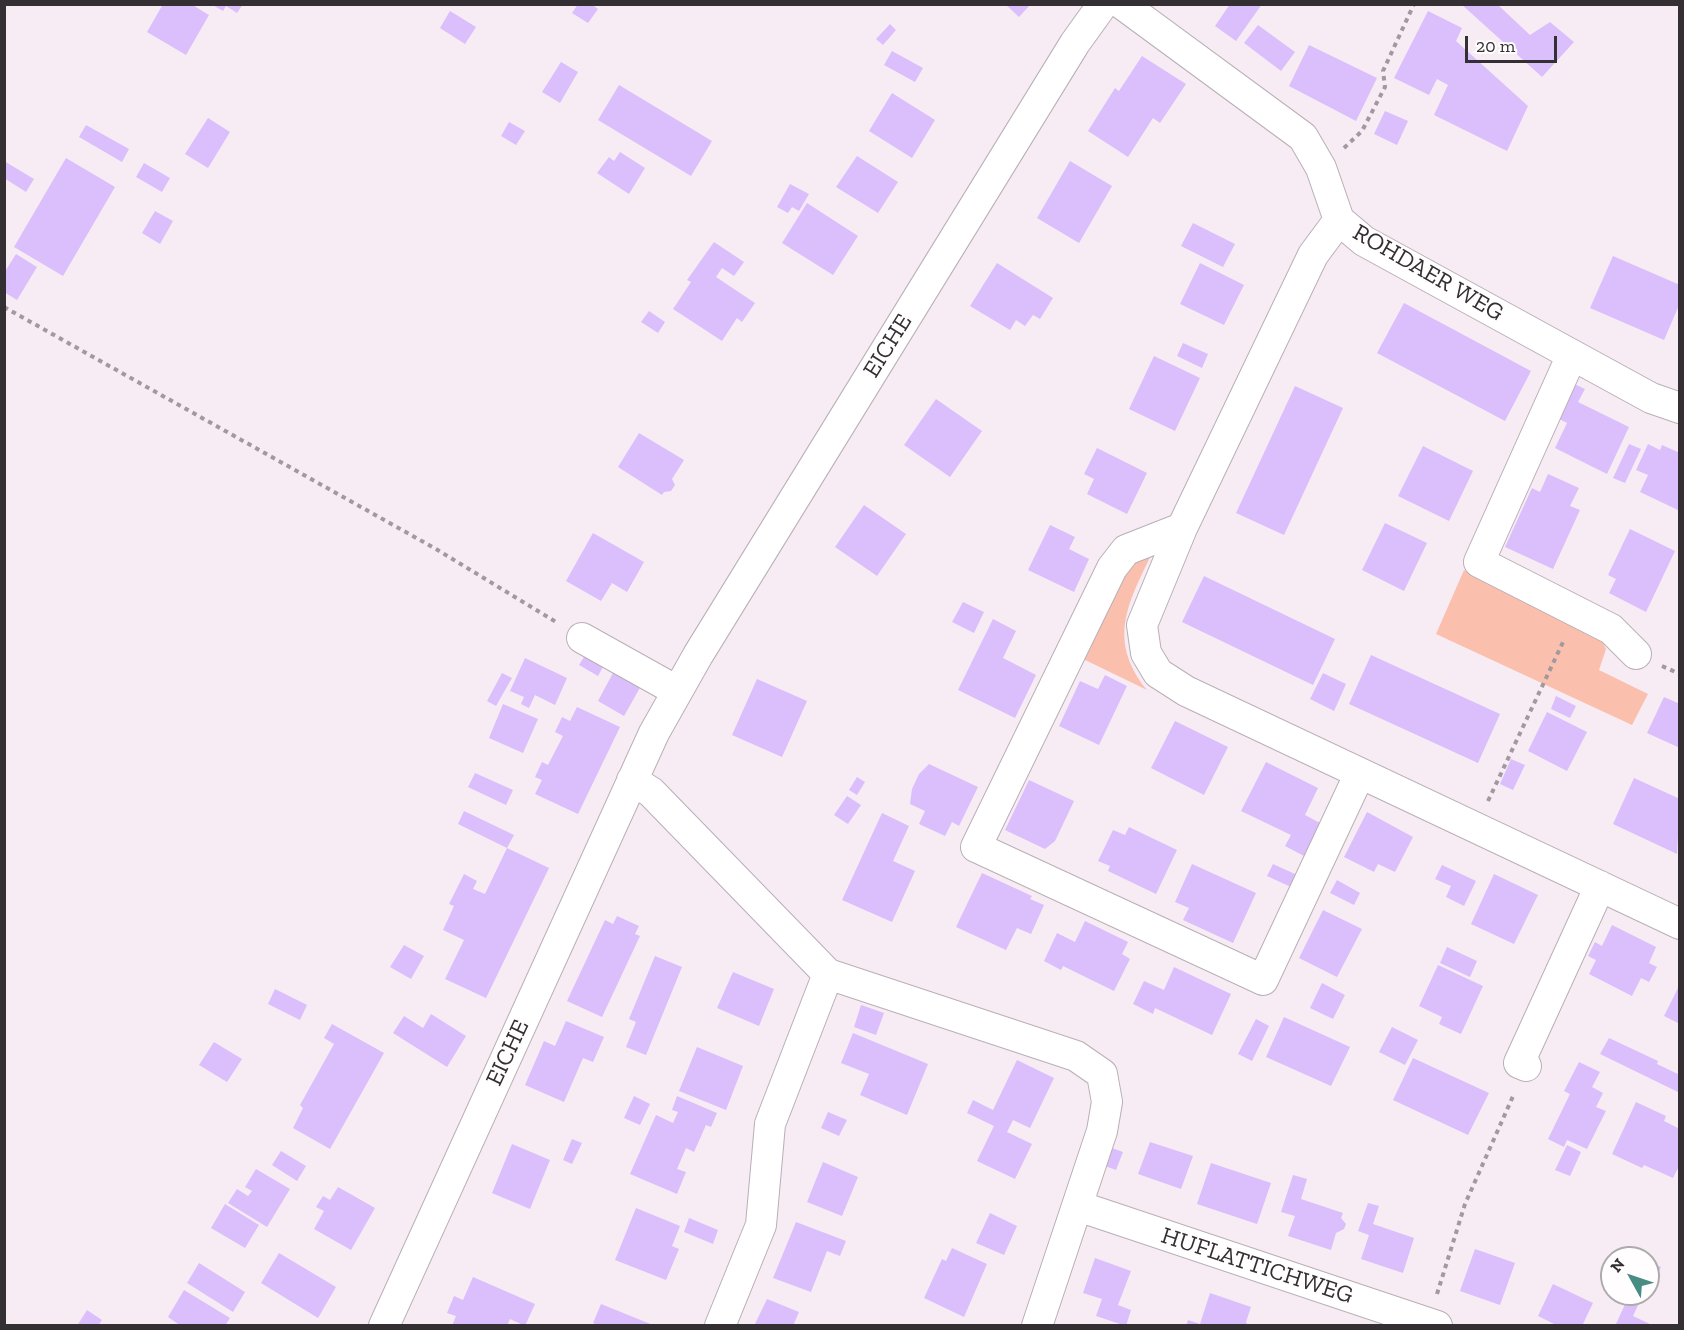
<!DOCTYPE html>
<html>
<head>
<meta charset="utf-8">
<style>
	body { margin:0 }
	#map { position:relative; width:1684px; height:1330px; overflow:hidden; background:#f7ecf4; font-family:"Zilla Slab",serif }
	canvas { display:block }
	.frame { position:absolute; inset:0; border:6px solid #332f32; pointer-events:none }
	.north { position:absolute; left:1600px; top:1246px; width:60px; height:60px; box-sizing:border-box; background:#fffdfe; border:2px solid #adabac; border-radius:50%; rotate:310deg; font-size:16px; font-weight:700; line-height:24px; text-align:center; color:#332f32 }
	.north::after { content:''; display:block; margin:auto; width:21px; height:27px; background:#488d84; clip-path:polygon(50% 0,100% 100%,50% 72%,0 100%) }
	.scale { position:absolute; left:1465px; top:36px; width:92px; height:27px; box-sizing:border-box; border:3px solid #332f32; border-top:0; padding-left:8px; font-size:18px; line-height:21px; white-space:nowrap; color:#332f32; -webkit-text-stroke:4px #fffdfe; paint-order:stroke }
</style>
</head>
<body>
<div id="map">
<canvas width="1684" height="1330"></canvas>
<div class="frame"></div>
<div class="north">N</div>
<div class="scale">20 m</div>
</div>
<script>
const g = document.querySelector('canvas').getContext('2d');
g.lineJoin = 'round';
function paint(path, color) { g.fillStyle = color; g.fill(path, 'evenodd'); }
function strokePath(path, color, width, dash) { g.strokeStyle = color; g.lineWidth = width; g.lineCap = dash ? 'butt' : 'round'; g.setLineDash(dash || []); g.stroke(path); }
function drawText(font, color, halo, rows, align = 'center') {
  g.font = font + ' "Zilla Slab",serif'; g.lineWidth = 4.5; g.setLineDash([]); g.textBaseline = 'middle'; g.strokeStyle = halo; g.fillStyle = color; for (const [text, x, y, turn = 0] of rows) {
    g.save(); g.translate(x, y); g.rotate((+turn || 0) * Math.PI / 180); g.textAlign = isNaN(turn) ? turn : align; if (halo) g.strokeText(text, 0, 0); g.fillText(text, 0, 0); g.restore();
  }
}
paint(new Path2D(`
	M1155,547C1130,600 1105,638 1147,690L1081,658L1134,558Z
	M1464,570L1599,634L1606,649L1599,670L1648,694L1632,725L1436,634Z`), '#fac0ad');
paint(new Path2D(`
	M163,4H191L209,15L186,55L147,32Z
	M211,4H243L237,13L226,6L223,11Z
	M578,4H591L598,9L588,23L572,13Z
	M1005,4H1031L1019,17Z
	M1230,4H1262L1236,41L1215,26Z
	M1461,4H1497L1530,35L1550,22L1574,42L1542,77Z
	M450,11L476,27L465,44L440,28Z
	M1428,11L1462,28L1456,41L1528,106L1507,151L1434,115L1448,85L1437,79L1429,95L1394,78Z
	M890,24L896,30L883,45L876,39Z
	M1258,25L1295,52L1281,71L1244,43Z
	M1309,45L1377,78L1356,121L1289,86Z
	M892,51L923,68L915,82L884,65Z
	M1142,56L1186,84L1160,123L1153,118L1128,157L1088,131L1115,88L1119,91Z
	M561,62L578,72L560,103L542,92Z
	M619,85L712,141L691,176L598,120Z
	M892,93L935,120L912,158L869,131Z
	M1385,111L1408,121L1397,145L1374,134Z
	M208,118L230,132L208,168L185,154Z
	M509,122L525,131L516,145L501,136Z
	M86,125L129,149L122,162L79,137Z
	M620,152L645,168L629,194L597,173L609,157L614,161Z
	M857,156L898,182L878,213L836,187Z
	M66,158L115,187L63,276L14,247Z
	M4,161L34,179L26,192L4,178Z
	M1070,161L1112,186L1079,243L1037,218Z
	M144,163L170,178L162,192L136,177Z
	M790,184L809,194L799,211L792,207L788,213L777,207Z
	M807,203L858,236L833,275L782,243Z
	M155,211L173,221L160,244L142,233Z
	M1193,223L1235,244L1223,267L1181,246Z
	M714,242L744,262L734,276L722,268L716,277L755,303L742,322L737,318L722,341L673,309L691,282L687,280Z
	M16,254L37,267L17,300L4,292V273Z
	M1613,256L1680,285V303L1664,340L1590,308Z
	M997,263L1053,298L1040,319L1033,315L1025,326L1016,320L1010,330L970,306Z
	M1200,263L1244,285L1224,325L1180,304Z
	M1404,303L1531,371L1505,421L1377,353Z
	M649,311L665,322L658,333L641,322Z
	M1183,343L1208,354L1202,368L1177,356Z
	M1154,356L1200,378L1175,431L1129,409Z
	M1570,382L1585,389L1578,402L1629,427L1607,474L1555,448L1567,423L1553,416Z
	M1295,386L1343,408L1284,535L1236,513Z
	M936,399L982,431L950,477L904,445Z
	M639,433L684,460L672,479L675,485L671,491L664,492L662,495L618,467Z
	M1629,444L1641,449L1625,483L1613,478Z
	M1648,444L1660,450L1662,445L1680,453V511L1640,492L1648,475L1636,470Z
	M1423,446L1473,471L1449,521L1398,496Z
	M1097,448L1147,473L1127,514L1087,494L1094,479L1084,474Z
	M1548,474L1579,488L1570,506L1580,510L1553,569L1505,547L1532,488L1540,492Z
	M864,505L906,534L877,576L835,547Z
	M1385,523L1427,543L1404,591L1362,570Z
	M1050,525L1075,537L1069,549L1089,559L1074,592L1028,570Z
	M1630,529L1675,551L1646,612L1609,593L1616,579L1608,575Z
	M593,533L644,562L627,592L612,583L601,601L566,581Z
	M1204,576L1335,639L1313,685L1182,622Z
	M963,602L984,612L974,633L952,622Z
	M993,619L1016,631L1003,658L1036,675L1015,718L958,690Z
	M587,652L605,663L598,676L579,665Z
	M1371,655L1500,714L1478,763L1349,704Z
	M525,658L567,678L555,705L535,695L529,708L521,704L524,697L510,691Z
	M614,671L641,686L624,716L598,701Z
	M502,673L512,678L496,706L487,701Z
	M1323,673L1346,684L1334,711L1310,699Z
	M1105,675L1127,686L1099,745L1059,726L1080,681L1098,689Z
	M757,679L807,701L782,757L732,735Z
	M1556,696L1576,706L1570,718L1551,709Z
	M1664,697L1680,704V748L1647,733Z
	M503,704L538,719L523,753L489,738Z
	M577,707L620,727L578,814L535,794L542,780L535,777L542,762L548,765L563,736L555,732L562,717L570,721Z
	M1547,712L1587,732L1567,771L1528,751Z
	M1175,721L1228,747L1204,795L1151,768Z
	M1511,759L1525,765L1513,790L1500,784Z
	M1266,762L1318,788L1305,815L1320,823L1304,856L1285,846L1291,835L1241,811Z
	M929,764L978,787L959,826L952,822L945,836L919,824L925,811L910,804L912,789L919,774Z
	M475,773L513,790L506,805L468,787Z
	M857,777L865,782L857,795L849,790Z
	M1634,778L1680,799L1677,854L1613,824Z
	M1029,780L1074,801L1055,841L1045,849L1005,830Z
	M847,796L861,805L848,824L834,815Z
	M464,811L514,835L507,848L458,824Z
	M1367,812L1413,837L1395,872L1378,864L1374,872L1344,857Z
	M882,813L909,826L893,861L915,871L892,922L842,900Z
	M1129,827L1177,850L1156,894L1108,871L1110,866L1098,861L1113,830L1125,835Z
	M507,848L549,868L486,998L445,979L464,940L443,930L454,906L449,904L464,874L477,881L473,889L485,894Z
	M1192,864L1256,893L1233,943L1183,920L1189,908L1175,902Z
	M1273,864L1297,875L1291,887L1267,876Z
	M1442,865L1476,881L1464,906L1446,897L1451,886L1435,879Z
	M982,873L1032,896L1030,899L1044,905L1031,934L1017,928L1006,950L956,927Z
	M1494,874L1538,895L1514,944L1471,924Z
	M1337,880L1360,893L1354,905L1330,893Z
	M1323,910L1362,929L1337,977L1299,958Z
	M617,916L639,926L635,934L640,936L602,1017L567,1001L605,920L613,924Z
	M1085,921L1128,942L1122,954L1130,959L1114,991L1063,966L1061,970L1044,961L1057,933L1075,942Z
	M1612,925L1656,947L1649,963L1657,967L1649,982L1641,978L1632,996L1589,974L1596,960L1588,956L1595,942L1602,946Z
	M404,945L424,956L411,979L390,967Z
	M1447,947L1477,961L1470,977L1440,963Z
	M655,956L682,967L646,1055L626,1047L636,1022L629,1019Z
	M1438,965L1483,986L1461,1034L1439,1024L1442,1017L1419,1006Z
	M1174,967L1231,994L1212,1035L1155,1008L1153,1014L1133,1004L1144,981L1164,990Z
	M733,972L774,989L759,1026L717,1008Z
	M1322,983L1345,995L1333,1019L1310,1008Z
	M1680,984V1024L1664,1016Z
	M275,989L307,1005L300,1020L268,1004Z
	M861,1005L884,1013L876,1035L854,1027Z
	M431,1014L466,1036L447,1067L393,1033L404,1016L423,1028Z
	M1284,1017L1350,1047L1331,1086L1266,1057Z
	M1256,1019L1269,1026L1252,1061L1238,1054Z
	M566,1021L604,1037L593,1062L583,1058L564,1102L525,1085L544,1041L555,1046Z
	M332,1024L384,1053L330,1149L293,1128L303,1108L300,1105L334,1044L324,1038Z
	M1392,1027L1418,1040L1405,1065L1379,1052Z
	M853,1033L928,1064L907,1115L860,1095L869,1074L841,1063Z
	M1609,1038L1658,1061L1657,1064L1680,1075V1093L1600,1054Z
	M214,1042L242,1059L227,1082L199,1065Z
	M697,1047L743,1066L726,1110L679,1091Z
	M1413,1058L1489,1093L1468,1135L1393,1100Z
	M1017,1060L1054,1078L1030,1128L1013,1120L1007,1132L1032,1144L1015,1179L977,1161L994,1126L967,1113L973,1100L993,1110Z
	M1579,1062L1600,1072L1592,1087L1603,1093L1596,1107L1606,1111L1587,1149L1567,1140L1564,1147L1548,1139L1570,1094L1564,1091Z
	M634,1096L650,1104L640,1125L624,1118Z
	M677,1096L717,1113L711,1127L706,1125L694,1152L686,1148L677,1169L686,1172L677,1194L630,1174L656,1115L673,1123L678,1112L672,1110Z
	M1636,1102L1666,1116L1664,1121L1680,1129V1164L1673,1178L1644,1165L1642,1168L1612,1154Z
	M828,1112L847,1120L839,1136L821,1128Z
	M572,1139L582,1143L572,1164L563,1160Z
	M1150,1142L1193,1156L1181,1189L1138,1174Z
	M512,1144L550,1160L530,1209L492,1193Z
	M1567,1145L1581,1152L1570,1176L1555,1170Z
	M1112,1148L1123,1152L1116,1170L1105,1166Z
	M281,1151L306,1166L297,1181L272,1165Z
	M823,1162L858,1177L842,1216L807,1202Z
	M1211,1163L1271,1183L1257,1224L1197,1204Z
	M256,1169L290,1189L267,1227L228,1203L237,1189L248,1196L252,1191L245,1187Z
	M1293,1175L1307,1179L1301,1199L1343,1213L1341,1218L1346,1224L1344,1229L1336,1233L1331,1250L1288,1236L1295,1216L1281,1212Z
	M338,1187L375,1208L351,1250L314,1229L324,1211L316,1207L323,1196L330,1200Z
	M1368,1203L1379,1206L1373,1224L1414,1238L1403,1273L1361,1259L1369,1235L1358,1231Z
	M225,1204L259,1225L245,1248L211,1228Z
	M636,1208L680,1226L672,1246L679,1249L666,1280L615,1260Z
	M990,1213L1017,1226L1004,1255L976,1243Z
	M689,1218L718,1230L713,1244L684,1232Z
	M796,1222L846,1241L840,1256L827,1251L811,1292L773,1278Z
	M952,1248L987,1264L964,1317L924,1298L942,1259L946,1261Z
	M1475,1249L1515,1263L1500,1305L1460,1291Z
	M279,1253L336,1287L318,1318L261,1283Z
	M1095,1258L1131,1271L1118,1305L1131,1310L1126,1326L1096,1316L1102,1299L1083,1293Z
	M1648,1262L1661,1267L1654,1283L1648,1280Z
	M199,1263L245,1292L233,1312L187,1283Z
	M473,1277L535,1304L525,1326L510,1319L507,1326H452L456,1316L447,1313L454,1296L463,1300Z
	M1553,1284L1593,1303L1582,1326H1558L1538,1316Z
	M184,1290L230,1318L226,1324L230,1326H181L168,1317Z
	M1210,1293L1251,1307L1246,1322L1248,1326H1186L1188,1320L1200,1324Z
	M1628,1298L1639,1303L1633,1316L1654,1326H1615Z
	M767,1299L799,1312L793,1326H754Z
	M601,1304L653,1325V1326H600L593,1323Z
	M87,1310L102,1320L98,1326H77Z`), '#dbbefc');
const minor = new Path2D(`
	M1122,4L1303,137L1321,168L1339,220L1364,241L1651,398L1680,408
	M1339,220L1313,255L1182,528L1142,625L1146,653L1158,673L1186,691L1680,924
	M1572,355L1479,562L1611,629L1636,654
	M1182,528L1126,550L1112,568L976,847L1263,980L1360,773
	M582,638L677,691
	M632,780L651,792L828,974
	M828,974L1076,1056L1102,1074L1107,1102L1102,1131L1037,1326
	M1526,1066L1519,1063L1600,886
	M1078,1206L1437,1326
	M384,1326L654,733L698,655L1075,43L1103,4
	M720,1326L761,1225L770,1124L828,974`);
strokePath(minor, '#b9afb6', 32);
strokePath(new Path2D(`
	M1344,148L1362,131L1385,87L1383,71L1414,4
	M4,307L436,549L556,622
	M1662,666L1680,674
	M1488,801L1564,640
	M1437,1294L1465,1204L1514,1094`), '#a1999e', 4, [4.5, 4.5]);
strokePath(minor, '#fff', 30);
drawText('24px', '#332f32', '#fffdfe', [
	["ROHDAER WEG",1428,273,30],
	["EICHE",888,346,-58],
	["EICHE",508,1053,-65],
	["HUFLATTICHWEG",1257,1266,18]
]);
</script>
</body>
</html>
